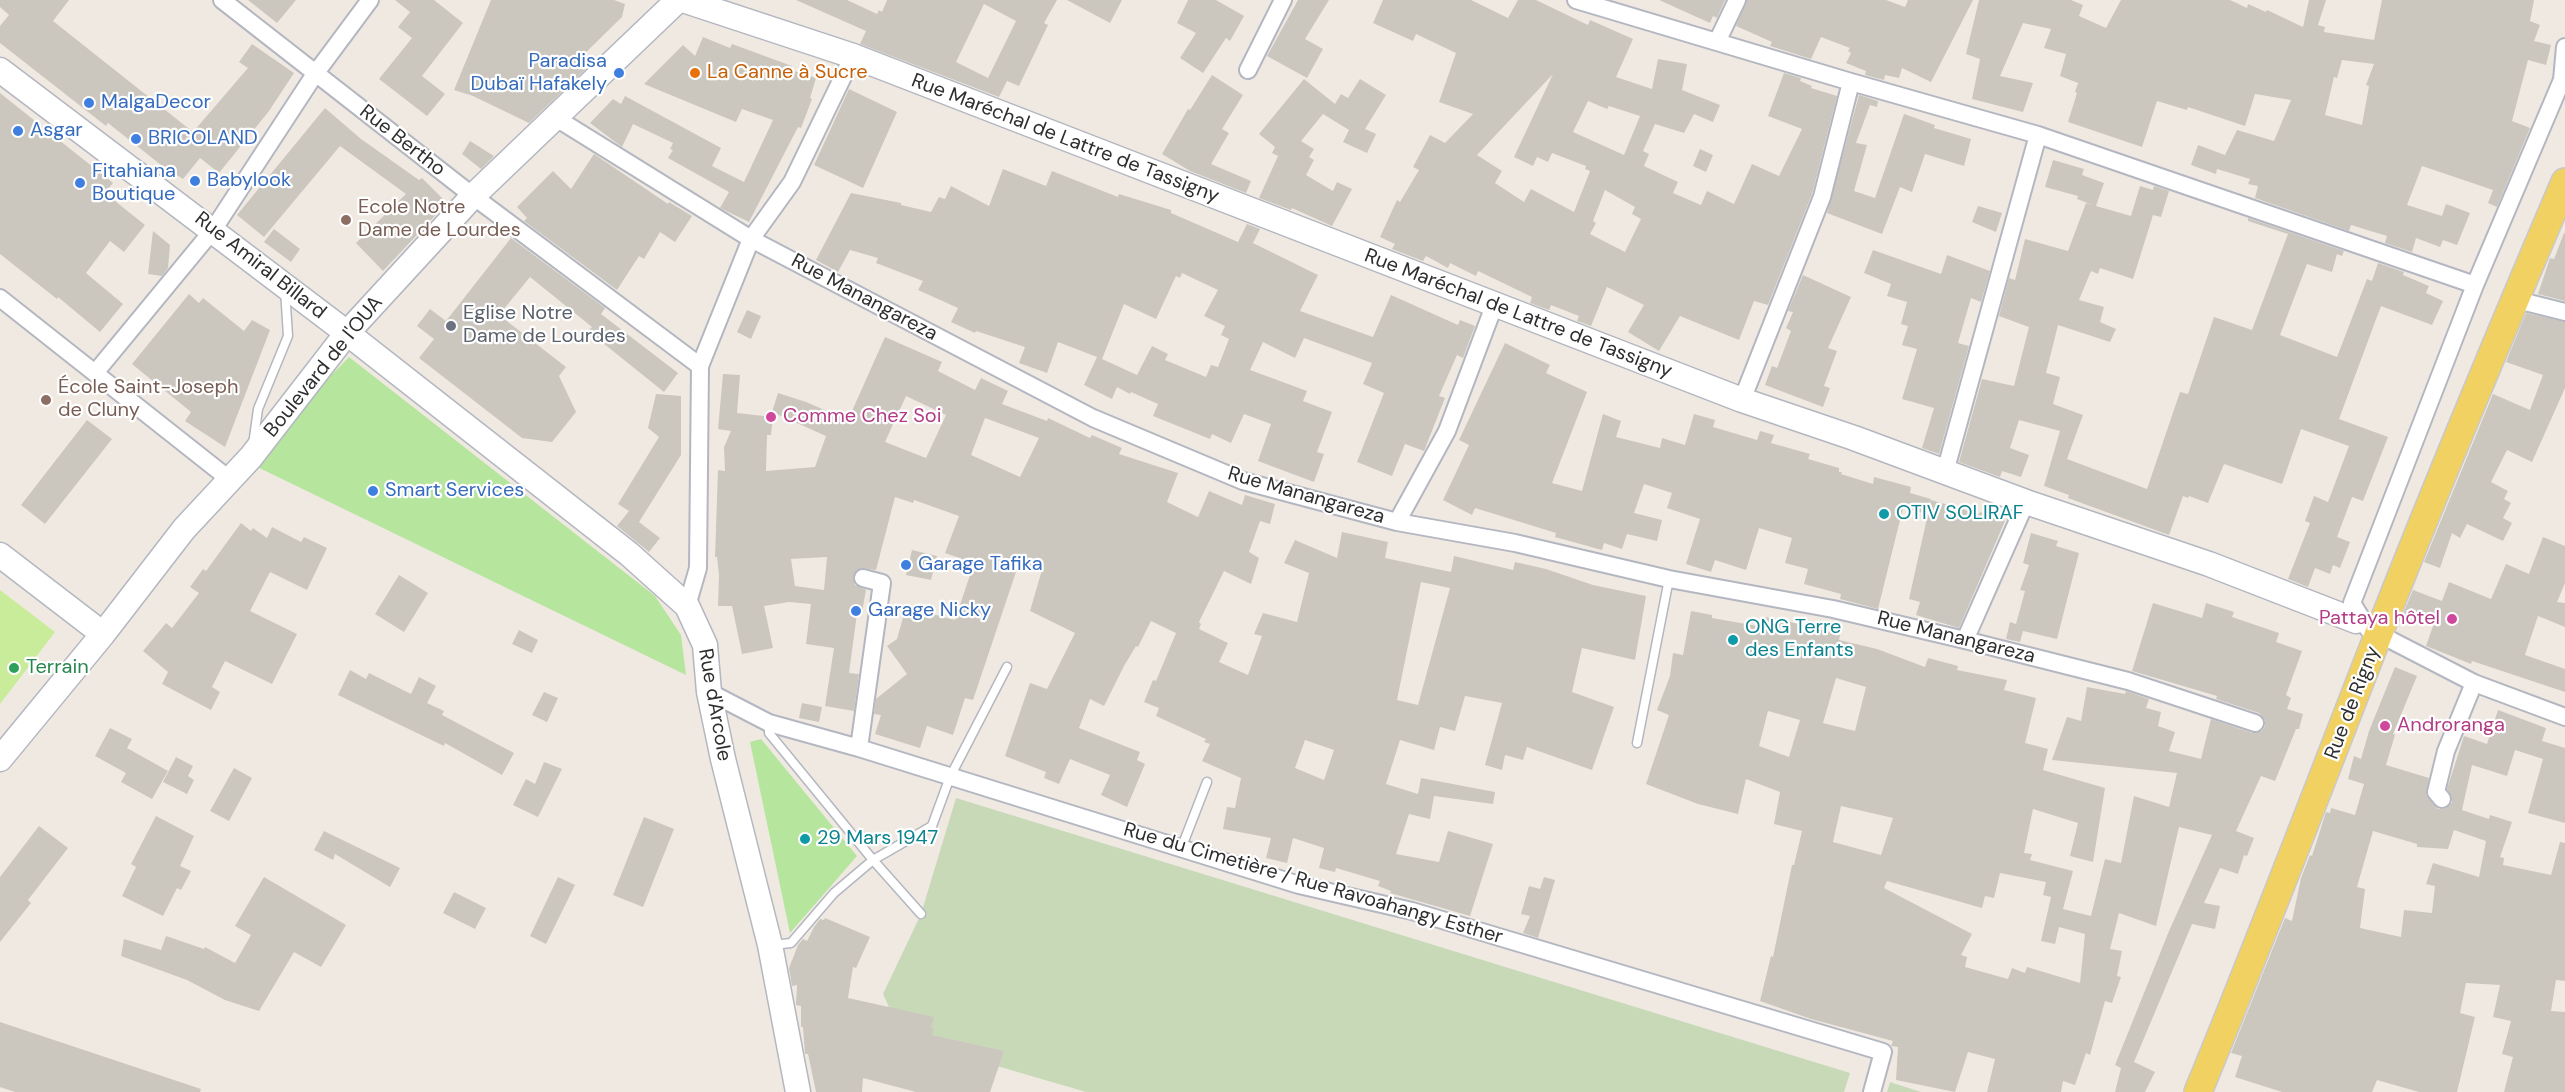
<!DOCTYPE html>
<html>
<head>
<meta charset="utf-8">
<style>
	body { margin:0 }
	canvas { display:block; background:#efe9e1 }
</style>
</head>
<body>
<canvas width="2565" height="1092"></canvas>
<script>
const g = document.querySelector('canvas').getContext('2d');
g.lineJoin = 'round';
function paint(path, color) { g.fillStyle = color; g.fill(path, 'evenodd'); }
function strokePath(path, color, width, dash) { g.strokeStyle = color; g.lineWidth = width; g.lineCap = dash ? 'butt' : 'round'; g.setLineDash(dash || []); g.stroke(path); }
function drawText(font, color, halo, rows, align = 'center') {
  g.font = font + ' "DM Sans",sans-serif'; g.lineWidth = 4.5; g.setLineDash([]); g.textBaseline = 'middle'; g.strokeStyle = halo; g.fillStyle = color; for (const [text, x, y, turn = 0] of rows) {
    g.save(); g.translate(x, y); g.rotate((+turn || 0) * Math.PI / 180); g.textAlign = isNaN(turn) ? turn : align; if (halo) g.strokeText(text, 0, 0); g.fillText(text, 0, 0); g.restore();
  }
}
paint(new Path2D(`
	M349,357L655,596L681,635L686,675L247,462Z
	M761,739L857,856L790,933L750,742Z`), '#b6e59e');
paint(new Path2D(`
	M956,798L1850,1073L1844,1092H1086L932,1047L893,1016L883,994L921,914Z
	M1890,1082L1921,1092H1887Z`), '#c8d9b8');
paint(new Path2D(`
	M0,590L55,632L0,704Z`), '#c9ec9a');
paint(new Path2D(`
	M0,0H69L53,21L193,132L248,68L239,62L252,44L294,73L269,111L219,173L200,158L183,179L161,165L108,123L106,126L0,43V26L9,15L0,7Z
	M248,0H296L277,23Z
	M395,0H434L463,23L422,76L445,94L427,116L379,79L412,38L398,27L410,12Z
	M491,0H614L625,4L622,17L574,64L586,69L529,123L473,96L454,90Z
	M796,0H847L877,14L879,10L882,12L887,0H1057L1044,23L1048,25L1019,86L1007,81L999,97L860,44L866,31ZM984,4L1016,21L988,78L956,62Z
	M1067,0H1122L1110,23Z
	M1188,0H1216L1244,16L1230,41L1226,38L1203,73L1180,58L1196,33L1177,23Z
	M1298,0H1329L1305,39L1323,49L1307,78L1267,56Z
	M1383,0H1471L1508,18L1518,0H1536L1588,25L1590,20L1633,39L1616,77L1652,89L1658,59L1687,64L1682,90L1720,105L1713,122L1694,114L1684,133L1655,124L1643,151L1649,154L1644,166L1678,182L1673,193L1701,205L1707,191L1734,204L1752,164L1779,176L1802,129L1768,116L1784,73L1801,78L1800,81L1812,86L1811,88L1837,96L1812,194L1768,305L1754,301L1739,340L1680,316L1659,351L1628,332L1644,305L1607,287L1591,326L1577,321L1579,316L1551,305L1549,310L1530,303L1532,297L1478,271L1476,276L1450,263L1448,268L1426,256L1423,261L1392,249L1395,244L1380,237L1397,200L1400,202L1419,170L1413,167L1430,135L1445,143L1473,114L1439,102L1456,53L1416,34L1413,41L1373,23ZM1553,74L1514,157L1533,166L1537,157L1548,162L1552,153L1586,166L1585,169L1590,171L1574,212L1531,189L1524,202L1495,183L1502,171L1477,155ZM1588,101L1607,109L1609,106L1640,116L1624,155L1573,132ZM1605,190L1635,207L1632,214L1641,219L1625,252L1590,234L1596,223L1593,221Z
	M1659,0H1725L1717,18L1713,16L1710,23Z
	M1747,0H1886L1905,7L1908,0H1973L1931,82L1902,68L1899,78L1885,75L1884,80L1865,75L1866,71L1846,63L1851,53L1848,51L1850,48L1821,37L1811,59L1770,46L1772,42L1736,26Z
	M1979,0H2071L2083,5L2079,16L2106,28L2121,0H2230L2247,8L2248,4L2266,12L2267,10L2303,27L2309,0H2326L2318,25L2325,27L2324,32L2374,40L2382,0H2534L2530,21L2540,25L2534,41L2551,45L2546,65L2528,60L2512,121L2530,128L2497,207L2488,203L2493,190L2422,166L2407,205L2442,216L2446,204L2470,213L2457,245L2443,240L2440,247L2416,238L2412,252L2385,243L2387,236L2351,225L2349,231L2255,198L2258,186L2248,184L2250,179L2217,169L2216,174L2191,165L2198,145L2225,155L2237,130L2274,141L2291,100L2255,94L2245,126L2188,107L2187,110L2157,101L2142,147L2068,122L2077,93L2075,92L2078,83L2060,76L2066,54L2044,48L2051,29L2023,23L2000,76L2033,83L2023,112L1972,99L1980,59L1966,54ZM2342,60L2374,64L2366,85L2369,86L2362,125L2325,115L2334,77L2337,78Z
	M703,37L730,48L732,44L792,66L791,70L816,78L810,98L812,99L801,128L798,127L749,222L720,208L729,192L668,158L673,150L670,149L673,143L633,124L622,147L590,123L613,99L621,104L625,96L721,148L712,166L744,182L773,120L742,109L736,122L644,84L683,45L695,56Z
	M1212,75L1243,95L1222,129L1229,133L1211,164L1251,181L1246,193L1190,171L1162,154L1188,109L1190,110Z
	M1304,79L1335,104L1341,94L1348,98L1360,79L1386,95L1365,129L1376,134L1367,153L1343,142L1349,130L1323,114L1301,141L1314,149L1309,157L1314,160L1306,175L1333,191L1337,182L1352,189L1332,226L1292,208L1291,210L1259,198L1278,156L1272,153L1275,147L1259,134Z
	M849,89L897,112L863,188L814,165Z
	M0,93L113,183L105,193L145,225L124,252L110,241L86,273L123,304L100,332L58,297L57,299L0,254Z
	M1859,95L1878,101L1877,107L1870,105L1856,143L1867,145L1854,191L1875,198L1904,114L1935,125L1934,128L1971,139L1964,166L1925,154L1912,192L1900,187L1882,234L1827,213Z
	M325,108L361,139L419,180L422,178L447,203L383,271L356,243L406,194L340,146L264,237L237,215Z
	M470,141L494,156L481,169L462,154Z
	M1700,149L1713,155L1706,172L1693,166Z
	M594,154L668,204L669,202L692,216L675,242L660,232L644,259L639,256L617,290L524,221L527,218L517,207L553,171L571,189Z
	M2053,160L2084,169L2082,175L2104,183L2096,206L2131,216L2140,186L2153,190L2154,186L2169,191L2161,217L2153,215L2133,279L2100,268L2098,274L2091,271L2079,300L2104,307L2100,322L2116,329L2110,342L2058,325L2046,373L2060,377L2053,404L2083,415L2067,459L2147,489L2180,392L2188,394L2214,317L2252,330L2288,234L2248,221V218L2344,251L2342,256L2337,254L2332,272L2307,264L2280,335L2337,357L2367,279L2372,281L2378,263L2404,272L2403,275L2429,286L2426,293L2443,301L2432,325L2381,306L2339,419L2388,437L2363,501L2352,497L2337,537L2350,542L2340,568L2333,565L2330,574L2315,568L2308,587L2288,579L2310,523L2305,521L2314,496L2328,502L2349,446L2301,429L2282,484L2224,464L2208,503L2189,496L2188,498L2183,496L2169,535L2068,498L2069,495L2044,486L2060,431L2019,420L2010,448L2029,455L2021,477L2002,471L2000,477L1959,462L1982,379L2014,386L2029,327L1999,316L2009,278L2015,280L2025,239L2068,251L2086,203L2093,205L2077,199L2078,196L2045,187Z
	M1003,169L1046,186L1052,171L1118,197L1119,194L1171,210V213L1238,242L1247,224L1260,229L1253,243L1318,275L1300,311L1373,337L1391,295L1458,325L1460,320L1475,326L1463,358L1457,355L1439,396L1445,398L1424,451L1405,444L1392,476L1357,462L1384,393L1363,384L1372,363L1304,338L1295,358L1263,342L1250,370L1307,391L1303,401L1332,412L1317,452L1324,454L1314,482L1258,461L1271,424L1244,414L1231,443L1212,434L1210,439L1153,416L1158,404L1131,392L1130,394L1117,387L1112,399L1084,385L1097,357L1058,342L1047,373L1019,363L1025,347L976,331L975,333L951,322L958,308L918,290L923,281L876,263L878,258L850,250L838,272L816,260L851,193L901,203V205L931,212L939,197L945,199L951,186L989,206ZM1182,273L1218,290L1204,316L1225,326L1221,335L1229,339L1218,367L1211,365L1206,377L1165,360L1168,354L1152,346L1137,375L1102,359L1124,304L1156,319L1176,276L1180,278Z
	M1978,206L2002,213L1996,232L1972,222Z
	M274,229L300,249L291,262L264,242Z
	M153,231L170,245L168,268L162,276L148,274Z
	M2564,233H2565V301L2538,294L2550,258L2554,259Z
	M511,238L605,308L601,314L678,373L664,392L588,331L592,327L530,277L499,315L566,367L559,376L576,412L552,442L522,438L419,358L434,339L417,326L430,309L446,321Z
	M1873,250L1941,274L1947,255L1990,271L1981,302L1971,298L1958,343L1969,346L1939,454L1922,448L1934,408L1902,399L1917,349L1902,345L1908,326L1901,324L1907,302L1887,296L1891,284L1864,273Z
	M1803,275L1851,297L1828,348L1837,351L1824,386L1830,388L1823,407L1765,385L1772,366L1777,368L1791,331L1786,328L1793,312L1788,311Z
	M189,294L199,303L203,298L244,331L252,320L270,330L225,447L185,421L191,412L132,364Z
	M747,310L761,316L751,339L737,332Z
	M2526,313L2565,322V388L2532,462L2507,450L2491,482L2508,491L2504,499L2511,503L2503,518L2512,523L2503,541L2467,524L2460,538L2452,533L2440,568L2424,562L2493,394L2530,410L2543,375L2506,362Z
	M885,337L942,362L938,371L975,390L981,378L1008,391L1002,404L1047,421L1048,418L1090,438L1092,435L1122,448L1119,454L1178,473L1167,502L1198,517L1209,491L1242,505L1245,495L1275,504L1270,524L1260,521L1249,552L1259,558L1251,584L1224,571L1199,622L1201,624L1199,629L1228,643L1219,662L1248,675L1262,636L1254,634L1263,613L1297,622L1309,573L1284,563L1295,540L1337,558L1342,532L1388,542L1385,558L1451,572L1454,556L1513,570L1515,562L1546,569L1593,585L1646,596L1635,660L1582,648L1572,692L1614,707L1592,770L1527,747L1523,760L1505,755L1502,770L1485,765L1502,703L1465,696L1455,731L1440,727L1434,750L1400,740L1386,784L1418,794L1421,778L1495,792L1493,804L1434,796L1430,819L1409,814L1396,854L1439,862L1448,831L1493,844L1470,916L1390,893L1391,891L1378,886L1380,881L1336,868L1335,872L1319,868L1324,848L1293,838L1287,863L1266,858L1271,838L1223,829L1227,807L1235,808L1241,778L1202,761L1210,744L1204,742L1206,739L1156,716L1159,708L1144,702L1153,680L1156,681L1176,633L1151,621L1138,647L1136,646L1124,666L1104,706L1090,699L1079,728L1140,752L1137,760L1145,764L1127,807L1101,795L1110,775L1070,759L1059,784L1044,778L1046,772L1005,756L1030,683L1047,689L1075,633L1030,611L1042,570L1019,563L973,700L965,698L953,735L927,726L920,748L875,734L881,715L874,714L876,699L907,674L887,646L897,639L906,607L955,620L974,563L945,553L959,516L914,500L913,503L895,497L876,570L861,568L853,576L855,585L866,590L862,612L858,606L849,673L859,674L854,711L825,706L834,648L806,644L811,604L789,602L764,606L773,648L742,654L732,606H718L719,575L717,557H715L718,470L725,471L724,447L731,431L718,429L723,374L740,375L737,413L773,417L771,435H767L766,471L815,467L826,436L772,412L778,393L806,402L848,420ZM906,396L946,415L926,458L885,442ZM985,418L1039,438L1020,477L971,455ZM827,557L824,590L795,586L791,559ZM1421,582L1450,588L1418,705L1397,700ZM1305,740L1334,750L1324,780L1295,768Z
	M1505,343L1550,365L1546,373L1587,392L1552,483L1582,491L1603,414L1621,421L1616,437L1660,448L1662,438L1685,445L1694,414L1715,420L1713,427L1757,440L1760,431L1774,435L1771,443L1810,454L1808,459L1839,468V472H1842L1841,474L1873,484L1874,477L1911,487L1910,493L1931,499L1927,514L1903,508L1878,609L1840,599L1841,594L1804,584L1808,569L1785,563L1792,538L1759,528L1746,570L1715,560L1711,572L1686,564L1700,519L1667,508L1672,493L1644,484L1634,513L1662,520L1657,541L1627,534L1622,549L1604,543L1602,550L1555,537L1556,533L1475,508L1472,515L1443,500L1469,445L1459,440Z
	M656,394L681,396V455L639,522L660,538L649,552L617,526L629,511L618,504L659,437L648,428Z
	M87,420L112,439L45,524L21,505Z
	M1931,500L1979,514L1980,512L2005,521L1959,628L1916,615L1920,602L1909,599Z
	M241,523L251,531L253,528L267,538L272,527L301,542L304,537L327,548L307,590L270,572L250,611L297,634L272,684L225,661L212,687L220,692L211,710L162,684L168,672L143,651L166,623L172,628L199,593L190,587L203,569L206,571Z
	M2031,533L2058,541L2056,546L2079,553L2057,639L2023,631L2020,642L2006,639L2010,622L2016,624L2025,591L2020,590L2029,565L2023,563Z
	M2543,537L2565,546V583L2557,602L2565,603V627L2538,616L2525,655L2565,669V692L2472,661L2471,664L2426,646L2433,626L2403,614L2413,590L2442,601L2449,582L2491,599L2506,564L2529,574Z
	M912,550L937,556L931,580L906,575Z
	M399,575L428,593L404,632L375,614Z
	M2153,603L2202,618L2206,603L2234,612L2232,617L2279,633L2276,642L2302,651L2286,695L2291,698L2287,709L2303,714L2299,729H2296L2275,781L2261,776L2236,831L2254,838L2247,856L2244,855L2238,874L2220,868L2204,903L2220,906L2215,929L2192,924L2134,1062L2155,1072L2145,1092H2115L2121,1068L2115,1065L2169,931L2212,835L2179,827L2156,926L2119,913L2110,949L2122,951L2117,976L2121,977L2112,1003L2105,1001L2090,1055L2086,1053L2075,1085L2063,1081L2061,1092H1987L1995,1059L1968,1052L1955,1092L1896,1080L1898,1047L1891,1046L1893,1041L1811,1019L1760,1001L1771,956L1773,957L1792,865H1794L1802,831L1774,824L1780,792L1746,779L1738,814L1698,804L1646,784L1669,715L1657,710L1670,676L1673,653L1683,655L1691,611L1712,615V618L1763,627L1765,617L1787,621L1840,635L1839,640L1877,649L1925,667L1928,658L1958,666L1957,670L2007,680L2004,690L2036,698L2025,743L2048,749L2043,770L2105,788L2093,862L2070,856L2078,823L2033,809L2024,853L2032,854L2030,860L2073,871L2063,909L2091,916L2105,859L2121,863L2134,796L2169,807L2177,773L2052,760L2067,717L2081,721L2087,687L2125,694L2126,691L2149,699L2146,708L2161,712L2158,726L2175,732L2169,751L2201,759L2211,719L2252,733L2262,731L2265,726V720L2259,713L2216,699L2217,696L2132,671ZM1836,678L1866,687L1855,731L1823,723ZM1768,711L1800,720L1789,757L1759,746ZM1841,806L1893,818L1881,855L1833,842ZM2000,873L2046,882L2043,895L2051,897L2041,941L2055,944L2059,927L2085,934L2080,983L2027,967L2025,973L2012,968L2008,979L1965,967L1967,957L1961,955L1972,934L1884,888L1887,881L1982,908L1985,896L1994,898Z
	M519,630L538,640L532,653L512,644Z
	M2395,667L2417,676L2393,734L2395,735L2386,765L2429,778L2426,795L2438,809H2444L2452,803V797L2447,789L2464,736L2487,744L2498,710L2546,728L2542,741L2565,748V823L2528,813L2543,759L2515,750L2507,776L2472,765L2462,810L2489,819L2490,815L2512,822L2500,857L2504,858L2503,865L2551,875L2560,842L2565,843V981L2556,980L2551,1011L2565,1012V1092H2504L2513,1057L2502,1054L2511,1021L2493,1017L2500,985L2466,983L2460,1013L2475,1017L2457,1092H2419L2377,1080L2372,1092H2282L2235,1077L2242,1056L2231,1053L2285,918L2292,921L2301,878L2310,855L2312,856L2326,812L2330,813L2331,808L2355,815L2364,784L2348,779L2354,756L2361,759L2369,731ZM2454,830L2486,841L2479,877L2433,863L2426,884L2435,886L2432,913L2404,910L2401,937L2360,928L2365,889L2357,887L2373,831L2417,844V847L2448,849Z
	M350,670L366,679L369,673L411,694L419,677L436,686L427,703L444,711L442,715L514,753L502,775L445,743L444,746L338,695Z
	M544,692L558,698L547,722L532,715Z
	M802,703L822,707L819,722L799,718Z
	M110,728L132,739L127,748L168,771L152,799L121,782L126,773L95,756Z
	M176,757L193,766L188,776L194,780L187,794L163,782Z
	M544,762L562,769L538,817L513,805L526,779L535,784Z
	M234,768L252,778L229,821L210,811Z
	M156,816L194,836L180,866L191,871L181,890L177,888L163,916L122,896L136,867L131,864Z
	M644,817L674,829L643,907L613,895Z
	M39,826L68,848L28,900L31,903L0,942V877Z
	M324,831L400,868L390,887L335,854L333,860L314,850Z
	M264,877L346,925L321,967L294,952L259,1011L225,1000L187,980L121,956L124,939L161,950L166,936L204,949L205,947L235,963L251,935L235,926Z
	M558,877L575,885L546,944L530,936Z
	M1544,877L1555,880L1538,938L1523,933L1530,916L1521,914L1529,886L1540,889Z
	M454,892L486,908L475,929L443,913Z
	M825,918L870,937L856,968L853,967L848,998L934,1017L931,1027L934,1028L932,1035L1004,1051L990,1092H916L863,1078L862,1092H816L808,1054H805L803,1027H801V1006L796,1005L797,985L792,986L789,968L798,945L803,939L807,941L814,927L820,919L824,920Z
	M0,1022L201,1089L200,1092H15L0,1087Z`), '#cbc7bf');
const lane = new Path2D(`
	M253,445L258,409L288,336L285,290
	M769,723V733L873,860L921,914
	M1637,743L1669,579
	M1181,849L1207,782
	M772,945L791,943L834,893L873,860L932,826L950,777L1007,667`);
const street = new Path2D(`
	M222,0L473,196L700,366
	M1576,0L1851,82L2038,135L2475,285
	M1717,42L1737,0
	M1248,70L1283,0
	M556,118L751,239L1093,418L1243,481L1397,522L1515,543L1669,579L1833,609L1965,640L2128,681L2255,723
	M0,298L229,479
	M2513,299L2565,312
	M95,373L213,230L315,74L370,0
	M1742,400L1822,197L1851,82
	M1945,472L2038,135
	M1397,522L1447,431L1494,306
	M687,606L698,568L700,366L751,239L792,182L853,56
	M2368,629L2352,603L2475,285L2562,80L2565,47
	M2379,634L2474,683L2565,717
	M1965,640L2026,502
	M709,692L769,723L859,748L1299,885L1412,911L1883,1052L1872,1092
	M859,748L882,583L863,578
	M2442,799L2436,792L2446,751L2474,683`);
const secondary = new Path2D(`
	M683,0L853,56L1742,400L1854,438L2026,502L2209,564L2356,621
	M0,70L347,333L629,554L687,606L705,645L709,692L723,759L770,945L798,1092
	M0,555L103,634
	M0,759L103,634L184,529L251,457L347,333L473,196L678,0`);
const primary = new Path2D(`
	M2198,1092C2261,940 2319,786 2379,633C2438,482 2501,332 2565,182`);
strokePath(lane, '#b4b7c1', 11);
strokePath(street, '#b4b7c1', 20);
strokePath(secondary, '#b4b7c1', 27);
strokePath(primary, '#c9c9c9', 30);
strokePath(lane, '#fff', 8);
strokePath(street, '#fff', 16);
strokePath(secondary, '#fff', 24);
strokePath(primary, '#f2d163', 27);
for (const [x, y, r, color] of [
	[619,73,6,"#3f7fe0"],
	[695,73,6,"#e8710a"],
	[89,103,6,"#3f7fe0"],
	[18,131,6,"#3f7fe0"],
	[136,139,6,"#3f7fe0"],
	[195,181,6,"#3f7fe0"],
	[80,183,6,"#3f7fe0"],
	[346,220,6,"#8d6e63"],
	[451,326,6,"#6b7280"],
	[46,400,6,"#8d6e63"],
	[771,417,6,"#d1479c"],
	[373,491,6,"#3f7fe0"],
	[1884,514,6,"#0f9aa8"],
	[906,565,6,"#3f7fe0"],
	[856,611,6,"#3f7fe0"],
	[2452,619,6,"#d1479c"],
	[1733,640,6,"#0f9aa8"],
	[14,668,6,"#2e9e5b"],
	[2385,726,6,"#d1479c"],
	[805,839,6,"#0f9aa8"]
]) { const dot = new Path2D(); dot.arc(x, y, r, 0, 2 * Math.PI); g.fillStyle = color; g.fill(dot); strokePath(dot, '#fff', 2); }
drawText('20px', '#366cbe', '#fff', [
	["Paradisa",607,62,"right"],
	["Dubaï Hafakely",607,85,"right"],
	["MalgaDecor",101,103],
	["Asgar",30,131],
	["BRICOLAND",148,139],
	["Fitahiana",92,172],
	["Boutique",92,195],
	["Babylook",207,181],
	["Smart Services",385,491],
	["Garage Tafika",918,565],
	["Garage Nicky",868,611]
], 'left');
drawText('20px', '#c56008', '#fff', [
	["La Canne à Sucre",707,73]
], 'left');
drawText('20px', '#2e2e2e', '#fff', [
	["Rue Maréchal de Lattre de Tassigny",1065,139,21],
	["Rue Bertho",402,141,38],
	["Rue Amiral Billard",260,266,38],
	["Rue Manangareza",864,298,28],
	["Rue Maréchal de Lattre de Tassigny",1518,314,21],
	["Boulevard de l'OUA",324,367,-51],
	["Rue Manangareza",1306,496,16],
	["Rue Manangareza",1956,638,14],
	["Rue de Rigny",2353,703,-69],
	["Rue d'Arcole",714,705,80],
	["Rue du Cimetière / Rue Ravoahangy Esther",1313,884,16]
]);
drawText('20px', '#785e54', '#fff', [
	["Ecole Notre",358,208],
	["Dame de Lourdes",358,231],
	["École Saint-Joseph",58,388],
	["de Cluny",58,411]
], 'left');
drawText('20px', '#5b616d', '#fff', [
	["Eglise Notre",463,314],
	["Dame de Lourdes",463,337]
], 'left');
drawText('20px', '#b23c85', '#fff', [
	["Comme Chez Soi",783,417],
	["Pattaya hôtel",2440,619,"right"],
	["Androranga",2397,726]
], 'left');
drawText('20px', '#0d838f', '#fff', [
	["OTIV SOLIRAF",1896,514],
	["ONG Terre",1745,628],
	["des Enfants",1745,651],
	["29 Mars 1947",817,839]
], 'left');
drawText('20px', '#27864d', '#fff', [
	["Terrain",26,668]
], 'left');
</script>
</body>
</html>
